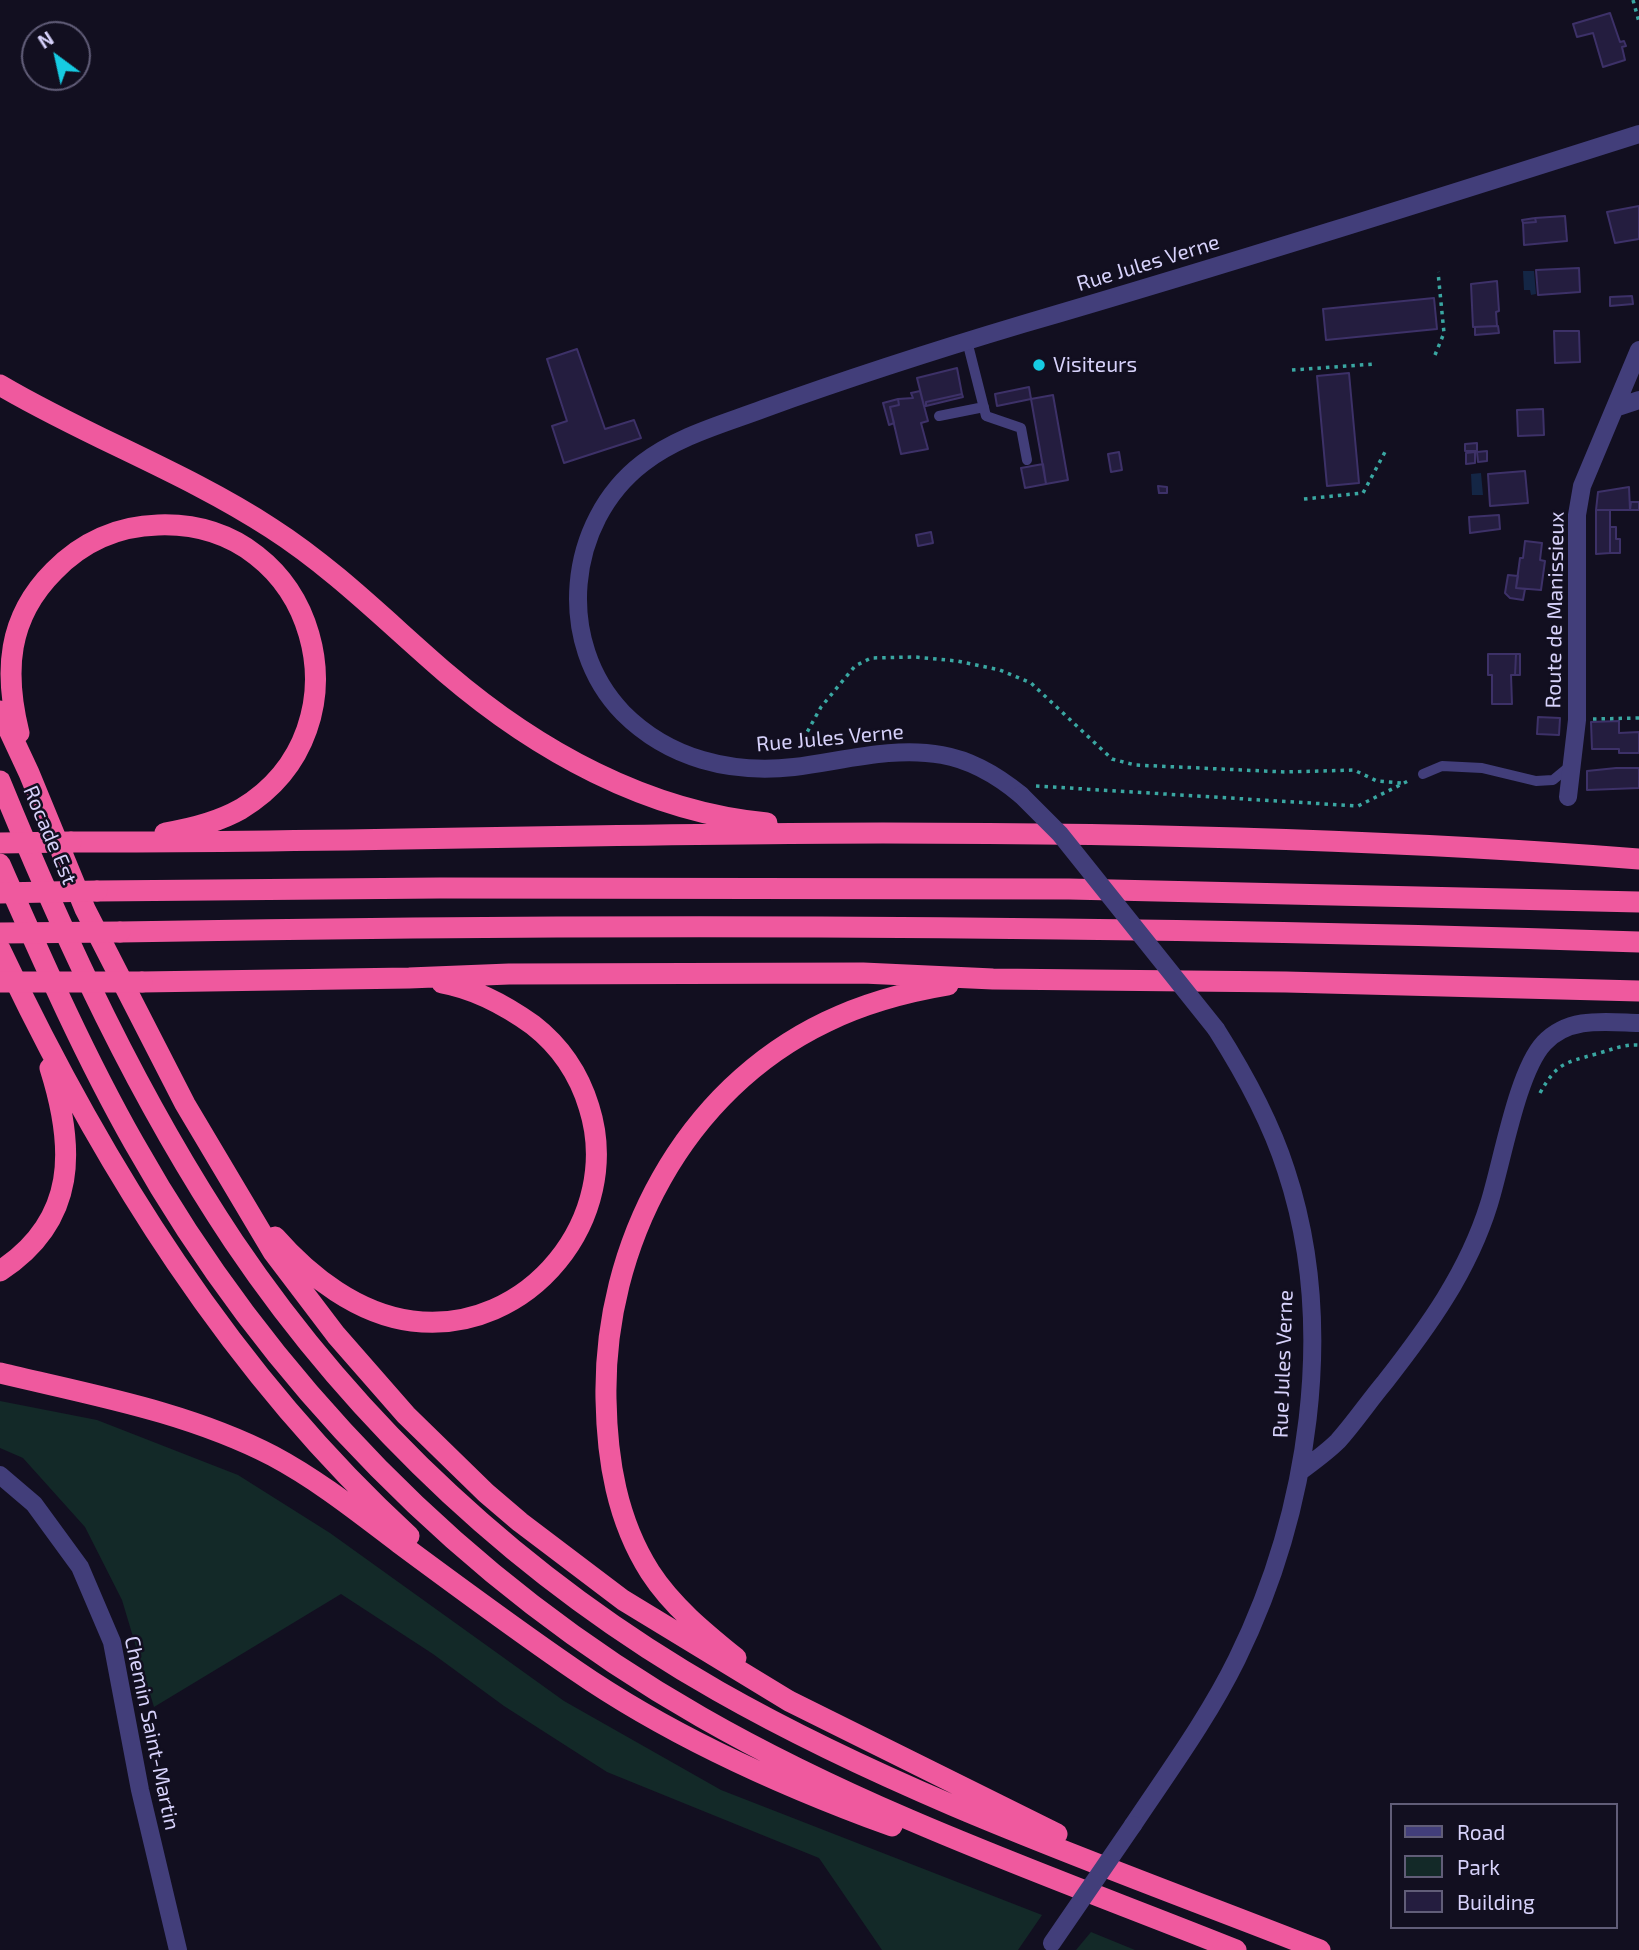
<!DOCTYPE html>
<html>
<head>
<meta charset="utf-8">
<style>
	body { margin:0 }
	#map { position:relative; width:1639px; height:1950px; overflow:hidden; background:#120f20; font-family:"Exo 2",sans-serif }
	canvas { display:block }
	.legend { position:absolute; left:1390px; top:1803px; width:228px; height:126px; box-sizing:border-box; background:#120f20; border:2px solid #615d78; margin:0; padding:9px 12px; list-style:none; font-size:21px; color:#d7d2fb }
	.legend li { display:flex; align-items:center; gap:14px; height:35px }
	.legend b { width:35px; border:2px solid #615d78 }
	.north { position:absolute; left:21px; top:21px; width:70px; height:70px; box-sizing:border-box; background:#120f20; border:2px solid #615d78; border-radius:50%; rotate:327deg; font-size:19px; font-weight:700; line-height:28px; text-align:center; color:#d7d2fb }
	.north::after { content:''; display:block; margin:auto; width:24px; height:32px; background:#16cbe2; clip-path:polygon(50% 0,100% 100%,50% 72%,0 100%) }
</style>
</head>
<body>
<div id="map">
<canvas width="1639" height="1950"></canvas>
<ul class="legend">
<li><b style="height:9px;background:#423e7a"></b>Road</li>
<li><b style="height:19px;background:#132928"></b>Park</li>
<li><b style="height:19px;background:#241d3f"></b>Building</li>
</ul>
<div class="north">N</div>
</div>
<script>
const g = document.querySelector('canvas').getContext('2d');
g.lineJoin = 'round';
function paint(path, color) { g.fillStyle = color; g.fill(path, 'evenodd'); }
function strokePath(path, color, width, dash) { g.strokeStyle = color; g.lineWidth = width; g.lineCap = dash ? 'butt' : 'round'; g.setLineDash(dash || []); g.stroke(path); }
function drawText(font, color, halo, rows, align = 'center') {
  g.font = font + ' "Exo 2",sans-serif'; g.lineWidth = 5; g.setLineDash([]); g.textBaseline = 'middle'; g.strokeStyle = halo; g.fillStyle = color; for (const [text, x, y, turn = 0] of rows) {
    g.save(); g.translate(x, y); g.rotate((+turn || 0) * Math.PI / 180); g.textAlign = isNaN(turn) ? turn : align; if (halo) g.strokeText(text, 0, 0); g.fillText(text, 0, 0); g.restore();
  }
}
paint(new Path2D(`
	M0,1401L97,1420L238,1475L330,1533L564,1701L721,1790L1042,1915L1018,1950H882L819,1858L607,1772L504,1706L433,1654L341,1594L154,1707L122,1600L85,1527L23,1458L0,1448Z
	M1091,1932L1135,1950H1076Z`), '#132928');
paint(new Path2D(`
	M1523,271H1534L1536,294L1531,295L1530,290H1524Z
	M1481,473L1483,495H1472L1471,474Z`), '#142645');
const building = new Path2D(`
	M1610,13L1620,42L1624,41L1626,46L1622,47L1625,60L1603,67L1593,33L1577,37L1573,24Z
	M1639,206V239L1615,243L1607,212Z
	M1565,216L1567,241L1524,245L1523,223L1536,222L1535,218Z
	M1535,218L1536,222L1523,223L1522,220Z
	M1579,268L1580,292L1538,295L1536,270Z
	M1497,281L1499,311L1496,312L1497,326L1473,327L1471,284Z
	M1632,296L1633,304L1610,306V297Z
	M1434,298L1437,329L1326,340L1323,309Z
	M1498,326L1499,333L1475,335V327Z
	M1554,331H1579L1580,362L1555,363Z
	M577,349L605,429L634,420L641,438L564,463L552,426L567,421L547,359Z
	M957,368L962,394L926,402V406H924L917,378Z
	M1349,373L1359,483L1327,486L1317,376Z
	M1029,387L1031,399L997,406L995,394Z
	M920,391L928,421L921,423L928,449L901,454L890,407L899,405L898,399L913,398L911,393Z
	M962,394L963,397L926,406V402Z
	M1053,395L1068,480L1046,484L1031,399Z
	M898,399L899,405L890,407L894,423L889,425L883,403Z
	M1543,409L1544,435L1518,436L1517,410Z
	M1477,443V451H1465V444Z
	M1487,451V461L1478,462L1477,452Z
	M1119,452L1122,470L1111,472L1108,454Z
	M1475,452V463L1466,464V453Z
	M1043,464L1046,484L1025,488L1021,468Z
	M1525,471L1528,503L1490,506L1488,474Z
	M1158,486L1167,487V493H1159Z
	M1629,487L1630,510H1596L1598,492Z
	M1631,502H1639V510H1630Z
	M1596,510H1610V553L1596,554Z
	M1499,515L1500,529L1470,533L1469,517Z
	M1610,527H1616V539H1620V553H1610Z
	M931,532L933,543L918,546L916,535Z
	M1525,541L1542,543L1540,560L1545,561L1541,590L1516,588L1520,558H1523Z
	M1508,575L1518,576L1516,588L1525,589L1523,600L1510,598L1505,593Z
	M1488,654H1516L1515,675H1511L1512,704H1492V675H1488Z
	M1516,654H1520V675H1515Z
	M1538,717L1560,718L1559,735L1537,734Z
	M1619,721V733L1639,732V753H1619V749H1592L1591,722Z
	M1616,768H1639V788L1587,790V771Z`);
paint(building, '#241d3f');
strokePath(building, '#3d3168', 2);
strokePath(new Path2D(`
	M1633,0L1639,22
	M1435,355L1444,333L1438,272
	M1292,370L1374,364
	M1304,499L1363,493L1385,452
	M1593,719L1639,718
	M806,748L805,736L821,707L855,666L871,658L915,657L957,661L1000,670L1031,683L1112,759L1135,765L1285,772L1354,770L1377,781L1402,783
	M1036,786L1358,806L1410,780
	M1540,1093C1557,1063 1564,1063 1596,1054C1611,1050 1623,1044 1639,1045`), '#3aa7a2', 3.5, [3.5, 5]);
strokePath(new Path2D(`
	M967,341L986,416L1021,428L1027,460
	M939,416L984,407
	M1423,774L1442,766L1482,768L1536,781L1553,780L1570,766`), '#423e7a', 10);
strokePath(new Path2D(`
	M1615,408L1639,400
	M1021,795C998,776 971,760 942,755C893,746 843,761 794,767C731,774 669,759 623,713C555,643 566,522 643,463C678,436 723,424 763,409C849,378 936,350 1023,324C1229,264 1434,199 1639,134
	M1568,797L1577,720V515L1582,486L1639,350
	M1301,1471C1313,1462 1327,1452 1338,1441C1355,1422 1369,1401 1385,1382C1428,1327 1468,1272 1489,1204C1502,1163 1517,1072 1544,1043C1569,1016 1606,1022 1639,1023
	M0,1475L34,1504L80,1567L112,1642L140,1790L178,1950
	M1133,1825C1169,1771 1208,1718 1237,1659C1308,1514 1338,1327 1286,1170C1270,1120 1244,1073 1216,1029`), '#423e7a', 18);
strokePath(new Path2D(`
	M0,385C88,437 185,472 271,528C335,569 389,624 446,673C536,750 647,812 767,823
	M0,711L29,773L85,909L185,1104L273,1252L336,1335L406,1415L486,1493L520,1522L623,1600L789,1701L1057,1834
	M19,733C4,672 7,618 54,571C82,542 118,526 158,525C316,519 375,728 241,809C218,822 190,829 165,833
	M0,781C65,940 138,1098 234,1242C358,1426 525,1581 718,1691C908,1799 1117,1870 1320,1950
	M71,842C342,843 612,833 883,833C1135,833 1387,839 1639,859
	M0,864C42,959 83,1053 134,1143C267,1380 464,1582 701,1717C870,1814 1056,1878 1236,1950
	M97,891L440,888L1069,889L1639,902
	M120,932C626,923 1133,925 1639,942
	M0,949C102,1165 232,1374 409,1536
	M142,982L409,978L509,974L863,973L993,979L1286,982L1639,991
	M275,1237C310,1277 358,1314 412,1321C529,1336 624,1217 589,1107C579,1074 560,1046 533,1025C505,1005 476,989 442,983
	M0,1271C78,1220 75,1147 50,1068
	M0,1373C92,1395 188,1412 273,1456C318,1480 358,1512 399,1543C457,1586 515,1629 575,1670C672,1737 782,1786 892,1826
	M736,1658C704,1632 672,1606 650,1572C617,1520 607,1460 606,1399C603,1245 684,1090 826,1022C865,1003 906,992 948,985`), '#ef599e', 21);
strokePath(new Path2D(`
	M1021,795L1060,834L1216,1029
	M1052,1943L1133,1825`), '#423e7a', 18);
strokePath(new Path2D(`
	M0,843L71,842
	M0,893L97,891
	M0,933L120,932
	M0,982H142`), '#ef599e', 21);
for (const [x, y, r, color] of [
	[1039,365,7,"#16cbe2"]
]) { const dot = new Path2D(); dot.arc(x, y, r, 0, 2 * Math.PI); g.fillStyle = color; g.fill(dot); strokePath(dot, '#120f20', 2.5); }
drawText('21px', '#d7d2fb', '#120f20', [
	["Rue Jules Verne",1148,263,-17],
	["Route de Manissieux",1555,610,-89],
	["Rue Jules Verne",830,738,-5],
	["Rocade Est",50,835,67],
	["Rue Jules Verne",1283,1364,-88],
	["Chemin Saint-Martin",152,1733,78]
]);
drawText('21px', '#d7d2fb', '#120f20', [
	["Visiteurs",1053,365]
], 'left');
</script>
</body>
</html>
